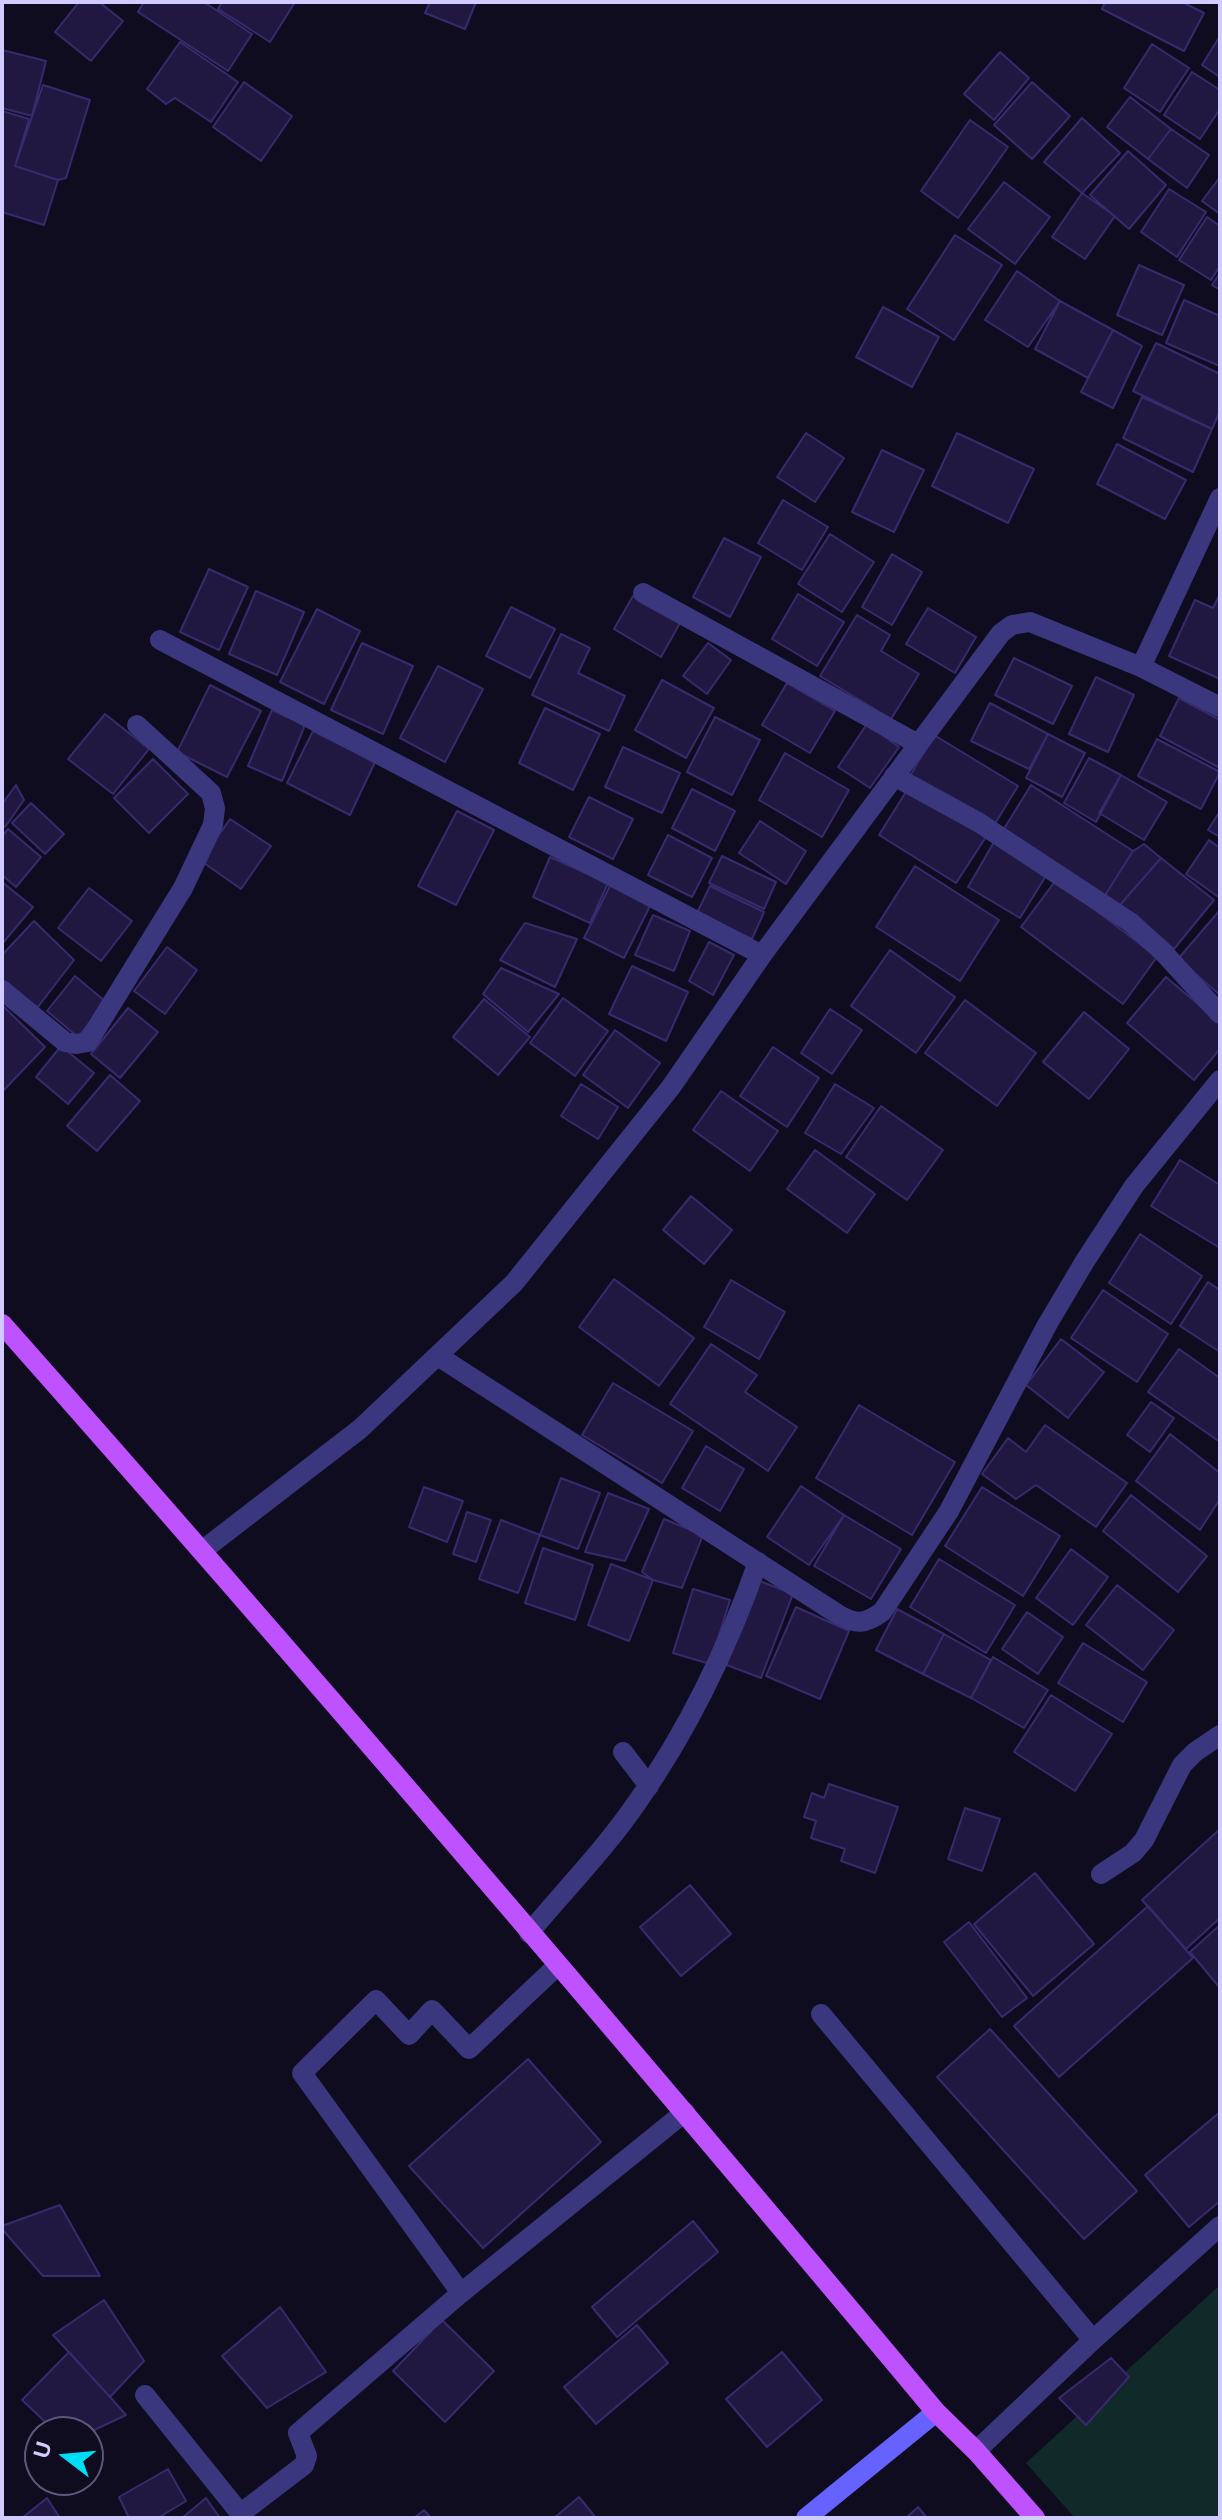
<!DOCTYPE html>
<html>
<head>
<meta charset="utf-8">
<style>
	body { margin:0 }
	#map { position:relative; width:1222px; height:2520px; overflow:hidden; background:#100c20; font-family:Helvetica,sans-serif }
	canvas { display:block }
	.frame { position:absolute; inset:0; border:4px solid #d1cbff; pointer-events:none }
	.north { position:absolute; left:24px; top:2416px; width:80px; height:80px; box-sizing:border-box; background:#100c20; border:2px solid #5d5879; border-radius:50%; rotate:286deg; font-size:22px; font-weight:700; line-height:32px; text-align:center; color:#d1cbff }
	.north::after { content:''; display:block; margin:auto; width:28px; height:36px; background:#00def6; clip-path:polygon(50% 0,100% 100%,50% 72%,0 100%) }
</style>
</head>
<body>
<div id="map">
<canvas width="1222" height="2520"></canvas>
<div class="frame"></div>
<div class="north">U</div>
</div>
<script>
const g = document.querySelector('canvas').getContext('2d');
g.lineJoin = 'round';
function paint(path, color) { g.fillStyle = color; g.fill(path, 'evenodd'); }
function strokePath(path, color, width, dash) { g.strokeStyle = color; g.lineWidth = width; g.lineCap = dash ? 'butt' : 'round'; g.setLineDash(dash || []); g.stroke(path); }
paint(new Path2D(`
	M1220,2285V2518H1075L1026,2463Z`), '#0f2a29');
const building = new Path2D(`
	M79,2H99L123,21L91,61L55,32Z
	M144,2H204L252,34L228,71L138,12Z
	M222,2H295L270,42L218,9Z
	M430,2H476L465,29L425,13Z
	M1105,2H1182L1204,13L1184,51L1102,9Z
	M1220,36V77L1202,65Z
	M180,42L238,82L211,122L175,98L166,104L147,89Z
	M1152,44L1189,68L1160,112L1124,88Z
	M2,50L46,61L32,116L2,108Z
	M1000,52L1029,78L994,120L964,94Z
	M1192,72L1220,90V109L1200,139L1164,115Z
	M244,82L292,116L261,161L213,127Z
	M1032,82L1070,116L1032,159L994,125Z
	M43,85L90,100L66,178L58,180L15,166Z
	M1130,97L1171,129L1148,159L1107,127Z
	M2,111L29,119L15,166L58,180L44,225L2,212Z
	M1082,118L1120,153L1082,193L1044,162Z
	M970,120L1008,147L958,218L921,191Z
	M1171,129L1209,155L1187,188L1148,159Z
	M1128,151L1166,185L1129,229L1090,195Z
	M1220,177V214L1202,201Z
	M1004,182L1050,217L1015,264L968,229Z
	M1169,189L1206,212L1177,257L1141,232Z
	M1082,193L1115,216L1085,259L1052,237Z
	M1207,217L1220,226V266L1211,280L1179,260Z
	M955,235L1002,265L954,340L907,309Z
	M1139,265L1184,285L1162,335L1117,315Z
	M1017,271L1060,301L1028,347L985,320Z
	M1220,273V290L1212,285Z
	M1184,300L1220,316V366L1166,343Z
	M1060,301L1113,330L1088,378L1035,349Z
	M883,307L939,337L912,387L856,357Z
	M1113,330L1142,346L1113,408L1081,392Z
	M1156,343L1220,374V411L1212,429L1133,391Z
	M1142,397L1212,429L1193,472L1123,438Z
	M806,433L844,458L815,502L777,477Z
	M957,433L1034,469L1008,523L932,486Z
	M1117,444L1186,480L1165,519L1097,484Z
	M882,450L924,470L894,532L852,512Z
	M783,500L828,527L802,570L758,543Z
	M830,534L874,562L842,612L798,584Z
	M724,538L761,557L730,617L693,597Z
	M892,554L922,572L892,625L862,607Z
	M209,569L248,587L219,650L180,632Z
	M256,591L304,612L277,675L229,654Z
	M798,594L844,622L817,666L772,639Z
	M1220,594V679L1169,656L1195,600L1213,608Z
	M633,596L680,623L661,657L614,629Z
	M511,607L555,629L530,678L486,656Z
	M928,608L976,637L955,673L906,644Z
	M317,609L360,631L324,704L280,682Z
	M857,615L890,635L881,651L919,674L891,719L820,676Z
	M561,634L590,648L578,673L625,696L609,731L532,695Z
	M362,643L413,666L383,734L331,710Z
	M708,643L731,660L707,694L683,676Z
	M1014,658L1072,686L1053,724L995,695Z
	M438,666L483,689L445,762L400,738Z
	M1096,677L1134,695L1108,752L1069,734Z
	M662,680L714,708L686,758L635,730Z
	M787,683L835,711L810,753L762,725Z
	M210,685L261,711L227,777L177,752Z
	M1179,698L1220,720V768L1160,736Z
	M990,703L1048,734L1029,769L971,741Z
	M545,708L600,734L573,790L519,763Z
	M272,710L305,725L282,781L248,766Z
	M105,714L149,749L113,794L68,759Z
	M715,717L760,740L732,795L687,772Z
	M867,724L899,747L870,788L838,767Z
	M313,731L375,762L350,815L287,783Z
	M1048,734L1085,753L1062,797L1026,778Z
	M934,735L1018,786L993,827L910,776Z
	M1157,739L1220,772L1201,809L1138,776Z
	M623,747L680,773L662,813L605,787Z
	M785,753L849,790L822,837L759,800Z
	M1089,758L1121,775L1096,822L1064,803Z
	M153,759L188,794L149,833L114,798Z
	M1121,775L1167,802L1144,840L1099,813Z
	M16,785L24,800L5,827L2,825V804Z
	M1031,785L1133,851L1104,897L1002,832Z
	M909,787L986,837L956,883L879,835Z
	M692,789L735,811L715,851L672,828Z
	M589,797L633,819L613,859L569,837Z
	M31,803L64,834L45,854L12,823Z
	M457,811L494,830L456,905L418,886Z
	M1220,811V837L1208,830Z
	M230,819L271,846L241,889L201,861Z
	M760,821L806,851L786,884L739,853Z
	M8,829L41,857L16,887L2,875V836Z
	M668,835L712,858L692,897L648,875Z
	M1209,840L1220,848V898L1186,874Z
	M994,842L1047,874L1020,918L968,887Z
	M1144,844L1161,858L1120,905L1104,897L1133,851Z
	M722,856L776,882L764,909L709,883Z
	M550,857L608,883L590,923L533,897Z
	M1161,858L1214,900L1174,949L1120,905Z
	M915,866L999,920L960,981L876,927Z
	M1056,880L1157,957L1123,1004L1021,927Z
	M2,882L33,907L2,944Z
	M612,882L652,902L624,958L584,938Z
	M710,886L764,912L752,939L697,913Z
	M89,888L132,921L101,961L58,928Z
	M1220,910V995L1178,959Z
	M653,915L690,931L674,971L635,955Z
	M34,921L74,960L34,1012L2,981V955Z
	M525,923L577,939L555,987L500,960Z
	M709,942L734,955L713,995L689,981Z
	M167,947L197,970L165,1014L134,991Z
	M890,950L955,997L916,1053L851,1006Z
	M632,966L688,992L666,1041L609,1014Z
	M501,968L559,994L528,1032L483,994Z
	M75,976L106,1002L78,1037L47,1011Z
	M1166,977L1220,1023V1049L1194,1080L1127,1023Z
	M563,998L608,1031L575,1076L530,1043Z
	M484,999L530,1037L498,1075L453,1037Z
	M965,1000L1036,1053L997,1106L925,1053Z
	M3,1006L45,1047L2,1092V1007Z
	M128,1008L158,1032L120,1078L91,1054Z
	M830,1009L862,1030L832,1074L801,1053Z
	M1084,1012L1129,1049L1089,1099L1043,1062Z
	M615,1030L660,1063L628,1108L583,1075Z
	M61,1046L94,1073L68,1104L36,1077Z
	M773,1047L819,1078L787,1127L740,1096Z
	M110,1075L140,1101L97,1151L67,1126Z
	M581,1084L618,1107L598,1139L561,1116Z
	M835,1084L874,1108L841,1154L805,1133Z
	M721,1091L778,1131L750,1171L693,1130Z
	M881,1106L943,1150L907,1200L846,1157Z
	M815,1150L875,1194L847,1233L787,1189Z
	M1180,1160L1220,1185V1248L1151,1206Z
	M691,1196L732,1230L704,1264L663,1230Z
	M1140,1234L1202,1276L1171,1324L1109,1283Z
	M614,1279L694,1338L659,1386L579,1327Z
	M731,1280L785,1312L759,1359L704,1327Z
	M1208,1282L1220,1290V1352L1180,1326Z
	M1103,1290L1168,1334L1137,1382L1071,1338Z
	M1061,1339L1104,1372L1068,1418L1026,1385Z
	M711,1344L757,1375L745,1392L797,1427L768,1471L670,1404Z
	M1179,1349L1220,1378V1442L1148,1392Z
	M613,1383L693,1431L662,1483L582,1435Z
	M1151,1402L1174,1418L1150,1452L1127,1435Z
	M859,1405L955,1462L912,1535L816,1478Z
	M1045,1425L1127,1483L1096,1527L1036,1485L1016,1499L982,1474L1008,1438L1026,1452Z
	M1170,1434L1220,1473V1499L1200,1530L1136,1481Z
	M706,1446L744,1469L720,1511L682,1488Z
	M561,1478L600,1493L578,1549L540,1535Z
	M801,1486L844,1515L809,1565L767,1537Z
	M424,1487L463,1501L447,1542L409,1527Z
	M982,1487L1060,1536L1023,1596L945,1546Z
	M608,1493L649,1509L625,1561L585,1552Z
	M1131,1495L1207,1556L1178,1592L1103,1531Z
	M467,1512L491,1520L476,1562L453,1554Z
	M844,1515L901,1549L871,1599L814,1566Z
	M664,1519L703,1535L682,1588L653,1580L642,1572Z
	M501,1520L540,1535L518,1593L479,1579Z
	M543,1548L593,1565L575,1620L525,1603Z
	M1071,1549L1108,1577L1073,1625L1036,1598Z
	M939,1559L1015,1605L986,1653L910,1607Z
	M611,1564L653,1580L629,1641L588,1625Z
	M757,1580L793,1594L761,1678L724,1664Z
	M1117,1585L1174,1630L1143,1670L1086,1625Z
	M693,1589L730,1600L710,1664L673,1653Z
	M796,1607L849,1631L820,1699L766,1676Z
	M897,1609L944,1634L923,1674L876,1650Z
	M1027,1612L1063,1637L1038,1674L1002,1649Z
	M944,1634L991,1660L971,1698L923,1674Z
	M1083,1643L1147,1682L1123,1722L1058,1683Z
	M993,1657L1048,1690L1024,1728L971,1698Z
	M1051,1695L1112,1734L1075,1791L1014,1752Z
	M829,1784L898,1807L875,1873L841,1861L845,1849L811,1838L816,1821L804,1817L812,1793L824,1798Z
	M965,1808L1000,1819L982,1871L948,1859Z
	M1220,1829V1918L1186,1949L1142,1900Z
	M1035,1873L1094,1944L1033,1996L974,1924Z
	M690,1885L731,1934L681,1976L640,1927Z
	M1148,1906L1193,1958L1059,2077L1014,2026Z
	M969,1922L1027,1998L1002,2017L944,1942Z
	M1220,1925V1988L1190,1952Z
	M990,2029L1137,2191L1084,2239L937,2077Z
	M528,2059L601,2142L483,2248L409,2166Z
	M1220,2112V2201L1189,2227L1145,2175Z
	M60,2205L100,2276H43L2,2229V2226Z
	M693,2221L718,2252L617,2337L592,2307Z
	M104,2300L144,2361L110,2397L53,2335Z
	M280,2307L326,2372L267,2408L222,2356Z
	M442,2320L494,2371L445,2422L393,2371Z
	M637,2325L668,2363L596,2424L564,2387Z
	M69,2352L110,2397L126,2415L88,2433L56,2432L22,2400Z
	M782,2352L822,2400L767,2447L726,2399Z
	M1111,2358L1129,2377L1086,2425L1059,2398Z
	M168,2469L186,2501L158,2518H129L119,2497Z
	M579,2497L596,2518H554Z
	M47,2498L60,2518H22Z
	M206,2498L220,2518H182Z
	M918,2507L927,2518H906Z
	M424,2510L431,2518H414Z`);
paint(building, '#211841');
strokePath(building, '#372a6d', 2);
strokePath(new Path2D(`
	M623,1752L649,1786
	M1101,1874L1133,1853L1144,1840L1182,1765L1195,1752L1220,1735
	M821,2014L1093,2340
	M461,2293L302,2073L376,2000L409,2035L432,2010L469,2049L557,1966`), '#3a377f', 20);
strokePath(new Path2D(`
	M643,593L918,744
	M160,640L762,955
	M1141,667L1220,707
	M894,776L978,822L1130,922L1162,951L1220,1014
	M2,990L65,1042L76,1044L88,1042L183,888L213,825L215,808L211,793L137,725
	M438,1356L839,1615C857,1625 865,1624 882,1612L949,1511L1047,1325L1085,1261L1134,1186L1220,1080
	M203,1550L360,1429L514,1283L671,1087L762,955L1001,633L1012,625L1030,622L1141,667L1220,498
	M529,1933C565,1890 606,1848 638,1801C690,1727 728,1647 758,1562
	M145,2395L244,2518
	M976,2451L1093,2340L1220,2226
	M240,2514L304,2465L307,2456L298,2433L461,2293L685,2112`), '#3a377f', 20);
strokePath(new Path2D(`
	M806,2518L936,2412`), '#6662ff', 20);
strokePath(new Path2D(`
	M2,1324C319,1682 629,2045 936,2412L976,2451L1035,2518`), '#be52ff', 20);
</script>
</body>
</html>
